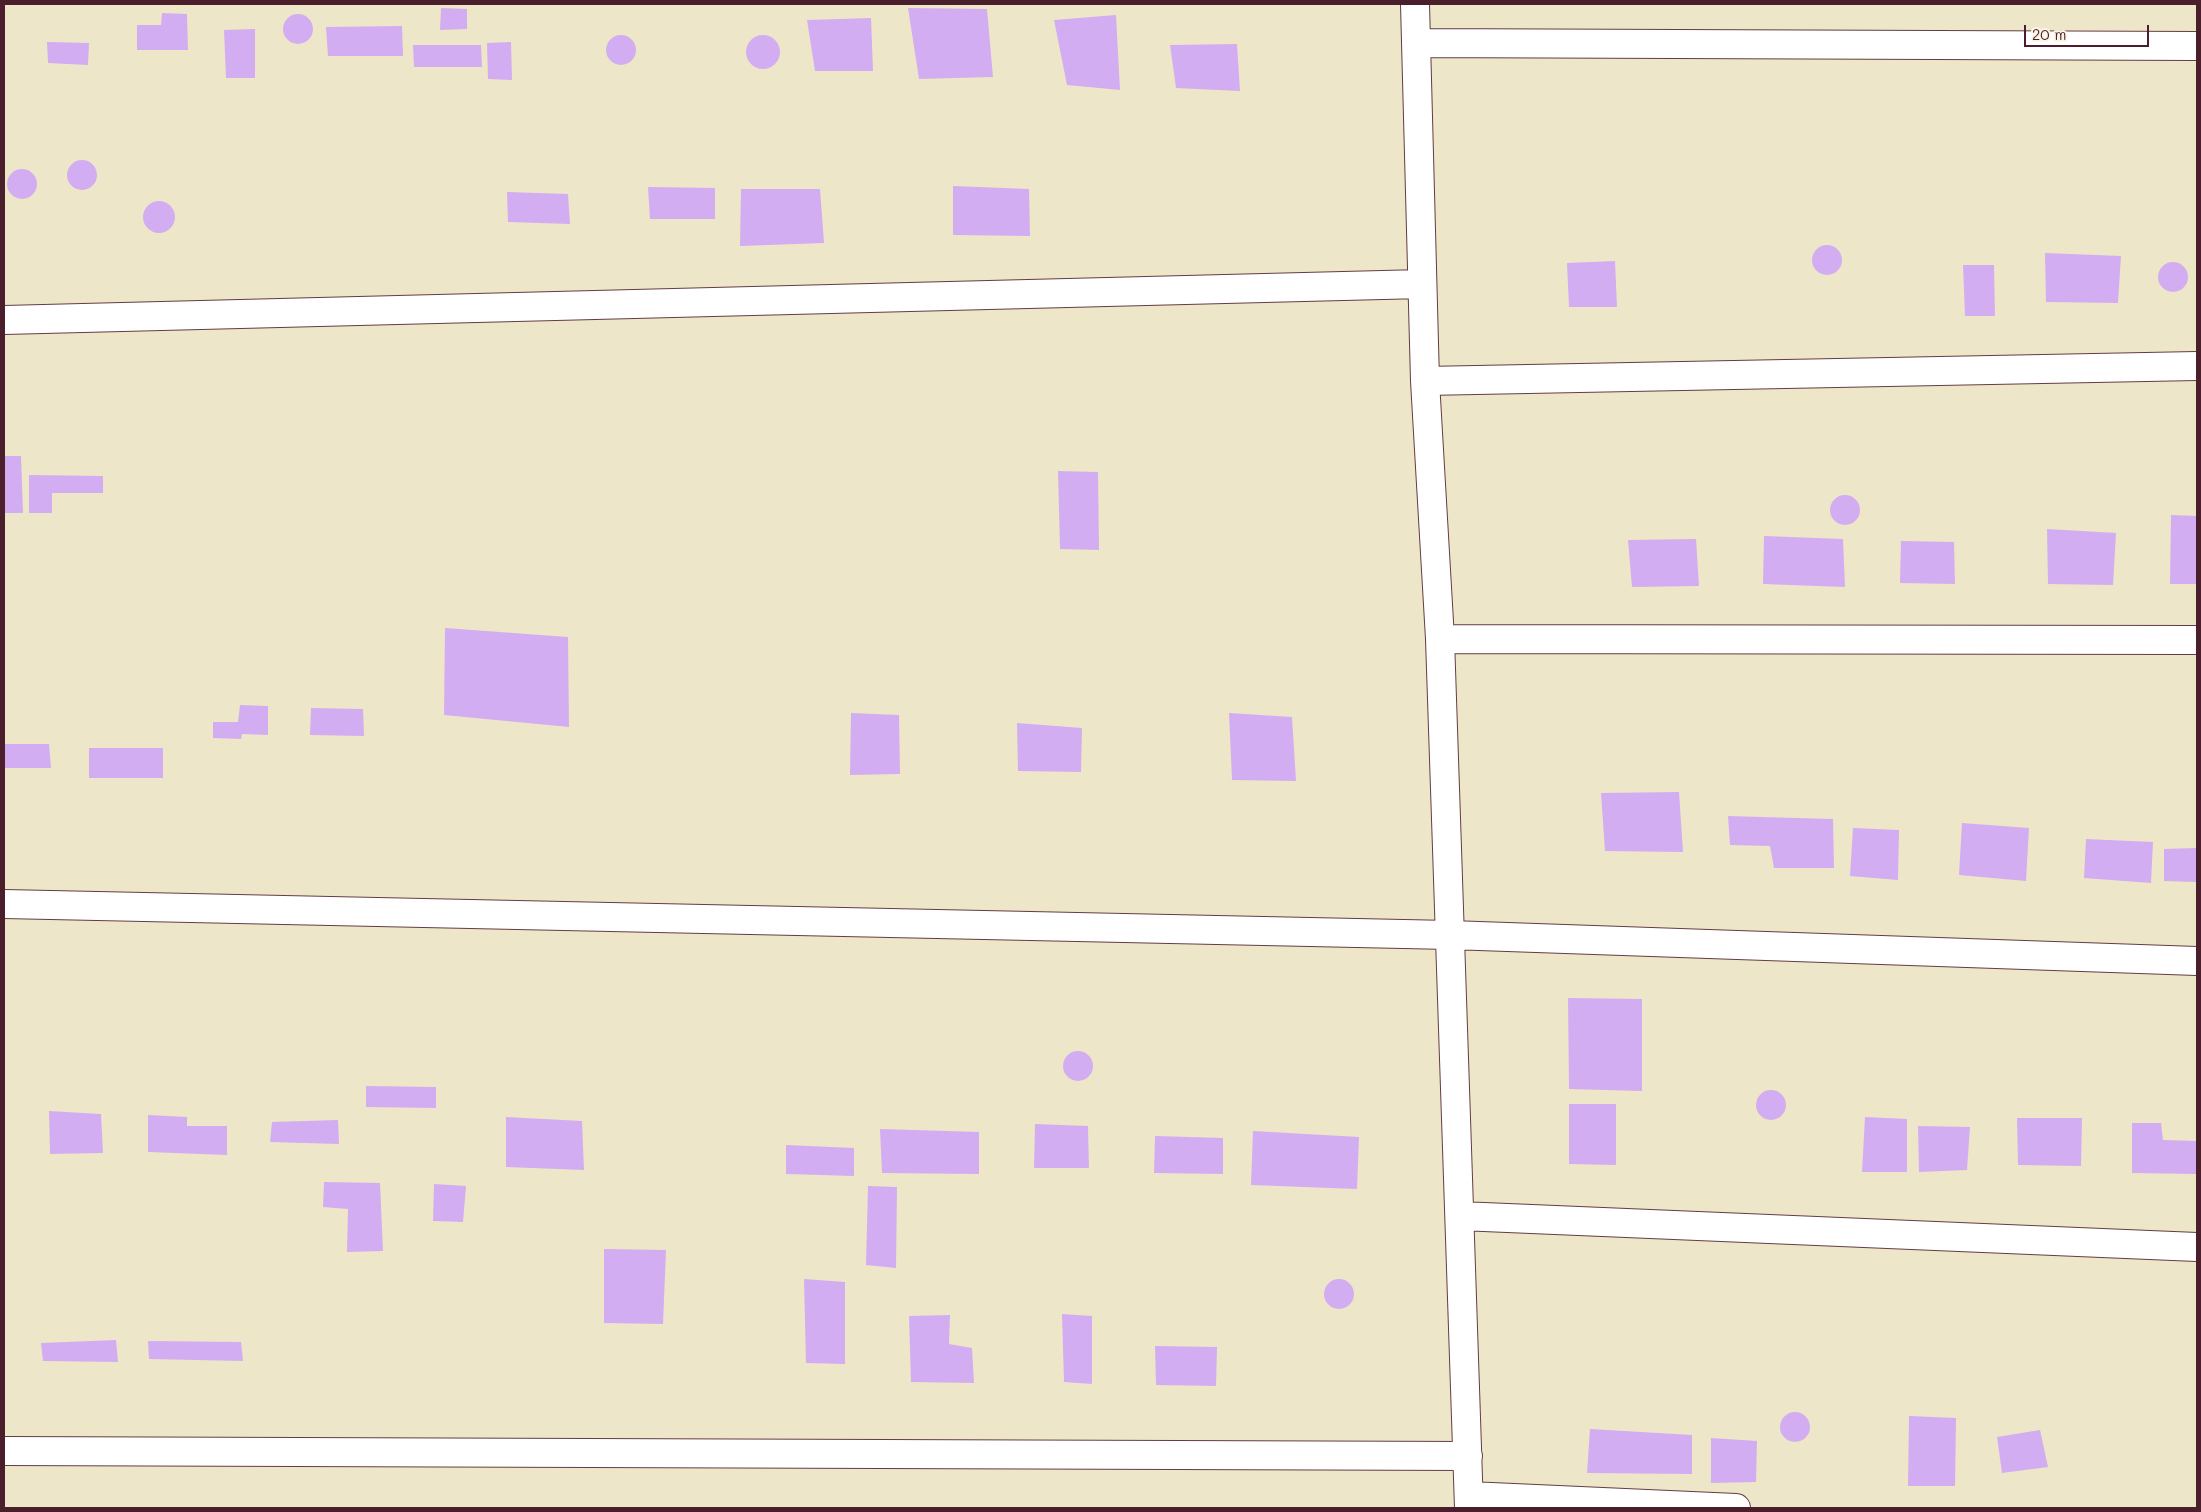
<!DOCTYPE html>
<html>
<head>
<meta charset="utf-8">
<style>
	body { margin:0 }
	#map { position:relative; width:2201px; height:1512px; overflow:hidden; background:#eee6c8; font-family:Mali,sans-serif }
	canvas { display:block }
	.frame { position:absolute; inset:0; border:5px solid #4a1f2b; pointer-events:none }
	.scale { position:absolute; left:2024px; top:25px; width:125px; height:22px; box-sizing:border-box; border:2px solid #4a1f2b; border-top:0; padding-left:6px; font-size:15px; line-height:18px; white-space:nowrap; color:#4a1f2b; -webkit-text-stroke:4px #fcf5e5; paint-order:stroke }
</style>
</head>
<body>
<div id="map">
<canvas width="2201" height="1512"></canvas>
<div class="frame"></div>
<div class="scale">20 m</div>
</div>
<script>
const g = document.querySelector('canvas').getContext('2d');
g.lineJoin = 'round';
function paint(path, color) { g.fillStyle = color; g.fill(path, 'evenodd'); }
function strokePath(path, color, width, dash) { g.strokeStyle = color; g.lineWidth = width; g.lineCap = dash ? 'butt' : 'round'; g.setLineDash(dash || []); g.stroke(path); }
paint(new Path2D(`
	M441,8L467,9V29L440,30Z
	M908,8L987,9L993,77L919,79Z
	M162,13L187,14L188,50H137V25H161Z
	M283 29a15 15 0 1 1 30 0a15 15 0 1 1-30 0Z
	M1116,15L1120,90L1067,85L1054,20Z
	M871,18L873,71H815L807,20Z
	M402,26L403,56H328L326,27Z
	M255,29V78H226L224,30Z
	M606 50a15 15 0 1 1 30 0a15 15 0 1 1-30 0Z
	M746 52a17 17 0 1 1 34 0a17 17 0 1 1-34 0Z
	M47,42L89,43L88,65L48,63Z
	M511,42L512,80L488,79L487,43Z
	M1237,44L1240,91L1176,88L1170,45Z
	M413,45H481L482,67H414Z
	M67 175a15 15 0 1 1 30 0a15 15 0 1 1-30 0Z
	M7 184a15 15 0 1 1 30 0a15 15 0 1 1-30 0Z
	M953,186L1029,189L1030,236L953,235Z
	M648,187L715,188V219H650Z
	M741,189H820L824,243L740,246Z
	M507,192L568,194L570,224L508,222Z
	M143 217a16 16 0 1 1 32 0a16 16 0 1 1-32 0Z
	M1812 260a15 15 0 1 1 30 0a15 15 0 1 1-30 0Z
	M2045,253L2121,256L2118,303L2046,302Z
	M1615,261L1617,307H1569L1567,263Z
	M2158 277a15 15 0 1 1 30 0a15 15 0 1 1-30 0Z
	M1963,265H1994L1995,316H1965Z
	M4,456H21L23,513H4Z
	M1058,471L1098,472L1099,550L1060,549Z
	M29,475L103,476V493H52V513H29Z
	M1830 510a15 15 0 1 1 30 0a15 15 0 1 1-30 0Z
	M2171,515L2197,516V584H2170Z
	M2047,529L2116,533L2113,585L2048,584Z
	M1764,536L1843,539L1845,587L1763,584Z
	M1696,539L1699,586L1632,587L1628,540Z
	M1901,541L1954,542L1955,584L1900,583Z
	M445,628L568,637L569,727L444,715Z
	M240,705L268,706V735L242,734L241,739L213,738V722H238Z
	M311,708L363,709L364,736L310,735Z
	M851,713L899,715L900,774L850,775Z
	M1229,713L1292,717L1296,781L1232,780Z
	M1017,723L1082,728L1081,772L1018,771Z
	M4,744H49L51,768H4Z
	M89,748H163V778H89Z
	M1679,792L1683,852L1605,851L1601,793Z
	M1728,816L1833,819L1834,868H1774L1770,846L1730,845Z
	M1962,823L2029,828L2026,881L1959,875Z
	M1853,828L1899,830L1898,880L1850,876Z
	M2086,839L2153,842L2151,883L2084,878Z
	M2197,848V882L2164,881V849Z
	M1568,998L1642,999V1091L1569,1089Z
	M1063 1066a15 15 0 1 1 30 0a15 15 0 1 1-30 0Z
	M366,1086L436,1087V1108L366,1107Z
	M1756 1105a15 15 0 1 1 30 0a15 15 0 1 1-30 0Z
	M1569,1104H1616V1165L1569,1164Z
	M49,1111L101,1114L103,1153L50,1154Z
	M148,1115L187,1117V1126H227V1155L148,1152Z
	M506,1117L582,1121L584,1170L506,1167Z
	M1865,1117L1907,1119V1172H1862Z
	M2017,1118H2082L2081,1166L2018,1165Z
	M338,1120L339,1144L270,1142L272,1122Z
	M2132,1123H2161L2163,1140L2197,1141V1174L2132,1173Z
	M1035,1124L1088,1126L1089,1168H1034Z
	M1918,1126L1970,1127L1967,1170L1919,1172Z
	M880,1129L979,1132V1174L882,1173Z
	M1253,1131L1359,1137L1357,1189L1251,1185Z
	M1155,1136L1223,1138V1174L1154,1173Z
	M786,1145L854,1148V1176L786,1174Z
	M324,1182L380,1183L383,1251L347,1252L348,1209L323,1207Z
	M434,1184L466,1186L463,1222L433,1221Z
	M868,1186L897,1187L896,1268L866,1265Z
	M604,1249L666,1250L663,1324L604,1323Z
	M804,1279L845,1282V1364L806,1363Z
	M1324 1294a15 15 0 1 1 30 0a15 15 0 1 1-30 0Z
	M1062,1314L1092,1316V1384L1064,1382Z
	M950,1315L949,1344L972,1348L974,1383L911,1382L909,1316Z
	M116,1340L118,1362L43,1361L41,1343Z
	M148,1341L241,1342L243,1361L149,1359Z
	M1155,1346L1217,1347L1216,1386L1156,1385Z
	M1780 1427a15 15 0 1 1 30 0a15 15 0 1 1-30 0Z
	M1909,1416L1956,1418L1955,1486H1908Z
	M1590,1429L1692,1435V1474L1587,1473Z
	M2040,1430L2048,1467L2002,1473L1997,1437Z
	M1711,1438L1757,1441L1756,1482L1711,1483Z`), '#d3adf2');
const street = new Path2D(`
	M1415,4L1425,381L1440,639L1469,1508
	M1416,43L2197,46
	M4,320L1422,284
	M1425,381L2197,366
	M1440,639L2197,640
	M4,904L1450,935L2197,961
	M1460,1216L2197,1247
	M4,1451L1468,1456
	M1469,1496L1736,1508`);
strokePath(street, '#633d43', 30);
strokePath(street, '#fff', 28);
</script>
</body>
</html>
